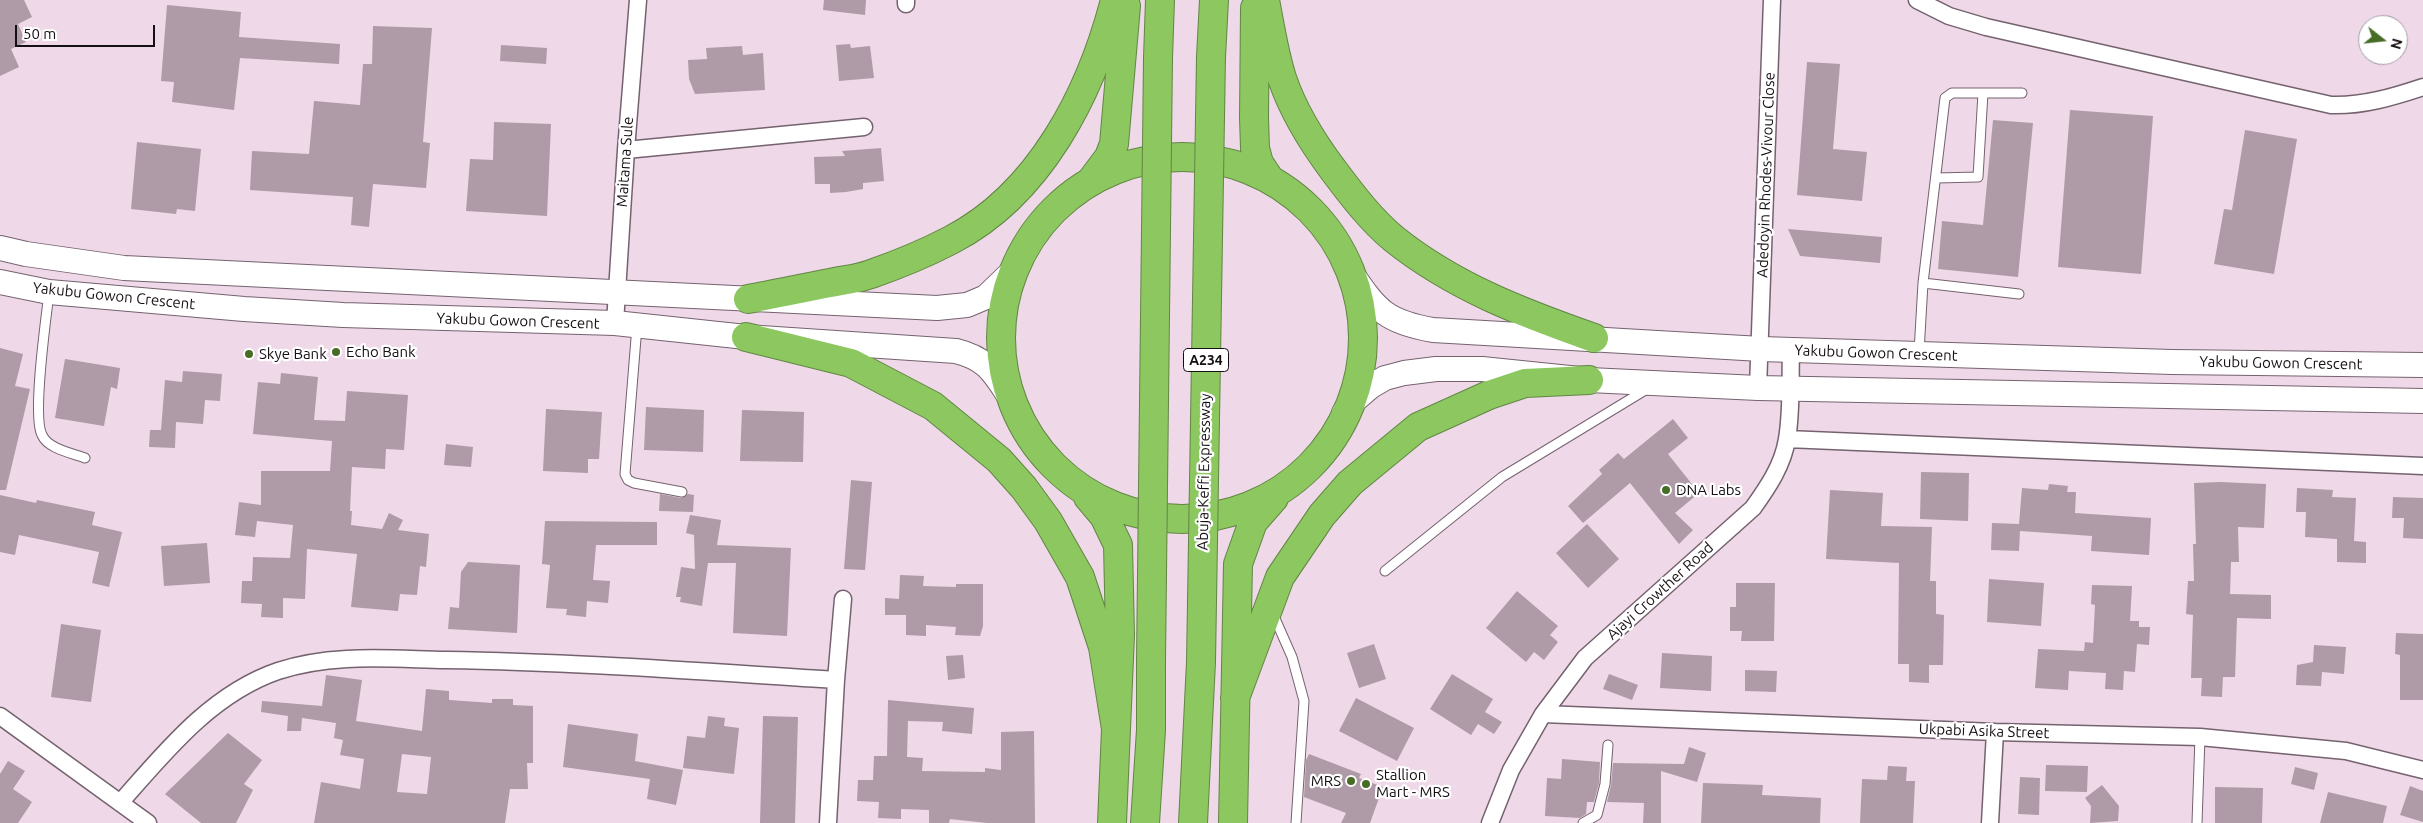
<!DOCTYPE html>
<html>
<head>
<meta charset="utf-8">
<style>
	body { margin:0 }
	#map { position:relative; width:2423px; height:823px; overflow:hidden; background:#efd9e8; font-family:Ubuntu,sans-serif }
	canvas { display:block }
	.north { position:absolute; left:2358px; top:15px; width:50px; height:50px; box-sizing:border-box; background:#fff; border:1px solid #a19fa1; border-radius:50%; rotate:106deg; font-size:14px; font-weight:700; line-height:20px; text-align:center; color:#150e13 }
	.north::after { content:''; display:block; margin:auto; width:18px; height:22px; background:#466c26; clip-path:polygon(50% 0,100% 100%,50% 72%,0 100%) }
	.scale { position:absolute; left:15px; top:25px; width:140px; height:22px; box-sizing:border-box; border:2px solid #150e13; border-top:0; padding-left:6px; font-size:15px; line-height:18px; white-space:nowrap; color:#150e13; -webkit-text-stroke:4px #fff; paint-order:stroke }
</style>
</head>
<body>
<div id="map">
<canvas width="2423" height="823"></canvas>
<div class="north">N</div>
<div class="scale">50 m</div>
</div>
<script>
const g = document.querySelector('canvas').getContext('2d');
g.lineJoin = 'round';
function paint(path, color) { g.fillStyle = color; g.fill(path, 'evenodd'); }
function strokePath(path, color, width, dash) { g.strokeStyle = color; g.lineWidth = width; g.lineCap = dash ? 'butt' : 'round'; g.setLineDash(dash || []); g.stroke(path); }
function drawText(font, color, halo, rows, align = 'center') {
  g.font = font + ' Ubuntu,sans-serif'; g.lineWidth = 4.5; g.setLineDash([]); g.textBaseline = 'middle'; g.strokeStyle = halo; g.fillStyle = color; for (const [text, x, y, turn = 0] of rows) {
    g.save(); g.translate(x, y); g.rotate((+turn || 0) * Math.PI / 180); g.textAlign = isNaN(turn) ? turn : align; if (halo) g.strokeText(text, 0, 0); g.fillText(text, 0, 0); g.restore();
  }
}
paint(new Path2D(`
	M0,0H24L32,17L18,24L26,42L11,49L19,67L0,76Z
	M824,0H866L865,15L823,10Z
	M167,5L241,12L239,37L340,44L339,64L240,58L234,110L172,102L174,82L161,81Z
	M373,26L432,28L423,142L430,143L426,188L373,184L369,227L351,225L353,197L250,190L252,151L309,154L314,101L360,105L363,64H372Z
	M850,44L851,48L870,46L874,78L839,81L836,45Z
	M501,45L547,48L546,64L500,61Z
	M742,46L743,55L763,53L765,90L695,94L689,79L688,60L707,59L706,48Z
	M1807,62L1840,64L1833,149L1867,152L1862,201L1797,195Z
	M2070,110L2153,116L2141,274L2058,267Z
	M1993,120L2033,123L2018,277L1938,269L1942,221L1983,225Z
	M494,122L551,124L547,216L466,211L470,159L493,160Z
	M2245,130L2297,139L2274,274L2214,264L2224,209L2232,210Z
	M137,142L201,149L195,211L177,209L176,214L131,209Z
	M881,148L884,181L863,183V189L846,192L830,193V184H815L814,157L845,156L842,151Z
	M1788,229L1882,237L1880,263L1800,256Z
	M0,348L23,354L15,386L30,389L6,490H0Z
	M65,359L120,368L117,389L111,387L104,426L55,418Z
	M183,371L222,374L220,401L205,400L203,424L176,422L175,448L149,447L150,430H161L165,380L182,382Z
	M281,373L318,377L314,420L345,421L347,391L408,395L404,450L386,449L385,469L352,467L350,511H352L351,525L382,529L389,513L403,520L398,530L429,534L426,567L420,566L417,595L400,594L398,611L351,607L357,554L307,549L305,599L283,598V618L261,617L262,604L241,603L242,581H252L253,557L290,558L293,525L257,521L255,537L235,535L239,502L261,505V471H330L332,441L253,434L258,382L280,384Z
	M646,407L704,410L703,452L644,450Z
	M546,409L602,412L599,459H588V473L543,471Z
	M742,410L804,412L803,462L740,461Z
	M1673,419L1688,438L1668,454L1699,493L1675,513L1693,530L1679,544L1630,483L1583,523L1568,506L1602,474L1599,470L1618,453L1624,459Z
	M446,444L473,447L471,467L444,465Z
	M1921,472L1969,473L1968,521L1920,519Z
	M851,480L872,482L865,570L844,569Z
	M2220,482L2266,484L2264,528L2238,527L2239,562H2231L2230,594L2271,595V619L2237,618L2235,677H2223L2222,697L2201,696L2202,678H2191L2193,615L2186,614L2188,581H2194L2193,544H2196L2194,483Z
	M2049,484L2068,486L2067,492H2076L2075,513L2151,518L2149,555L2091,551L2092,536L2020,531L2019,551L1991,550L1992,523L2019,524L2022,488L2048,490Z
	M2297,488L2333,490L2332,497L2356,498L2354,541L2366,542V563L2337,562V539L2305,537L2306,512H2296Z
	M1830,490L1883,493L1881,526L1932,527L1930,581H1936V614L1944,615L1943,665H1929V683L1909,682V664H1898L1899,563L1826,559Z
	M660,494L681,498L688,494L694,495L693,512L659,511Z
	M0,495L36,503L37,500L95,512L92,525L122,532L109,587L92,583L99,552L19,535L15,555L0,552Z
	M2393,497L2423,498V539L2403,538L2404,518H2392Z
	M690,515L721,520L717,545L791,548L787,636L733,633L736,563H708L702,606L680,602L681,597H676L681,567L695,569L694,535L686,533Z
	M545,521L657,522V545H596L593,580L610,581L608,603L587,601L586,617L566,615L567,609L546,608L550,565L542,564Z
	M1587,524L1619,559L1588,588L1556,553Z
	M207,543L210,583L164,586L161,546Z
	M468,562L520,565L517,633L448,629L450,607L459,608L461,572Z
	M900,575L924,576L923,586L956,587V584H983V626L980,636L955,635L956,627L926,625V636L906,635V615H885V598L899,599Z
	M1989,579L2044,583L2041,626L1987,622Z
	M1736,583H1775L1774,641H1741L1742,631H1730V607H1736Z
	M2092,585L2132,586L2130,621H2139V627H2150L2149,645L2137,644L2135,672L2124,671L2123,690L2105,689L2106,673L2069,671L2068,690L2035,688L2038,649L2084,651L2085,642L2093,643L2095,605L2091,604Z
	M1517,591L1558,626L1550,635L1558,642L1544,660L1534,652L1526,662L1486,628Z
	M61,624L101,630L91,702L51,697Z
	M2396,633L2423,634V700H2400V655L2395,654Z
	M1374,644L1386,679L1359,688L1347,653Z
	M2314,645L2346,647L2344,674L2322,672L2321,686L2296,685L2297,665L2313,662Z
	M1662,653L1712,656L1711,691L1660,688Z
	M963,655L965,678L948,680L946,656Z
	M1745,670L1777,671L1776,692L1745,691Z
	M1452,674L1493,699L1485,712L1502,722L1494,734L1478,724L1471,735L1430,709Z
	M1609,674L1638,685L1632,700L1603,689Z
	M326,675L362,680L356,721L422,731L426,689L449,691V700L492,703V699H513V705L533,706V763H527L528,789H510L505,823H314L321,782L360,789L364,759L340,755L343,740L334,738L336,723L302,718L301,731H287L288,716L261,712L262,701L322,706ZM402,754L431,757L427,794L397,792Z
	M1356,698L1414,728L1397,761L1339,731Z
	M888,700L974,708L972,734L942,731L943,722L908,721L907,757L923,758L922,771L985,772V768L1001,770V732L1034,731L1035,823H987L950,819L949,823H929V810L901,809V819L878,818L879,802L857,801L858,780H873L874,756H887Z
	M708,716L725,718L724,726L739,728L734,774L683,768L687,736L705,738Z
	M763,716L798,717L795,823H760Z
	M568,724L638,734L635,761L683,770L676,805L647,799L650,779L563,767Z
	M228,733L262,760L244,784L253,790L236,823H201L165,794Z
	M1689,747L1706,753L1697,782L1661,771V823H1643L1644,803L1607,802L1611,785L1613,763L1684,764Z
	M1309,754L1361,774L1359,778L1383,787L1370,823H1341L1346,813L1304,797L1306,760Z
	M1562,759L1600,762L1599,783L1594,802H1587L1586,814L1580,818L1545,816L1547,778L1561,779Z
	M8,761L25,771L13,789L32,802L18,823H0V774Z
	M2046,765L2088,766L2087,792L2045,791Z
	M1888,766L1907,767L1906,781H1915L1913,823H1860L1862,779L1887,780Z
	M2295,767L2318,773L2314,790L2291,784Z
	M2020,777L2040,778L2039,815L2018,814Z
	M1703,783L1763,785L1762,795L1821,798L1820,823H1701Z
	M2102,785L2119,806L2118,821L2090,823L2091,806L2085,798Z
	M2410,786L2423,791V822L2400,815Z
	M2215,787L2263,788L2262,823H2215Z
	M2328,792L2387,806L2383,823H2320Z`), '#af9aa8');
const lane = new Path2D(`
	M1937,178L1978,177L1983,93
	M1923,283L2019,294
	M49,293C46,319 32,416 42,435C48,449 72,453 85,458
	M637,326L625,474L628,480L634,483L682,492
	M1919,352L1923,283L1945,98L1952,93H2022
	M1385,571L1502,477L1647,389
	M1273,614L1292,657L1304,701L1296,823
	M1583,823L1597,815L1605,784L1608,745
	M2197,823L2200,737`);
const street = new Path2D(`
	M1917,0L1949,16L1986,27L2331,105C2363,106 2393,97 2423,87
	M906,4V0
	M626,150L864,127
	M615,323L626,150L638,0
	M1758,388L1772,0
	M1787,439L2423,466
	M1543,714L1995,732L2200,737L2346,751L2423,770
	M0,716L148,823
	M120,803C165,752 211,694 278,671C332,653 390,659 446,660C576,662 706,672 836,680
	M828,823L836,680L843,599
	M1490,823L1511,770L1543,714L1585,658L1753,508C1768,487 1783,465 1787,439C1792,410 1790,379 1791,350
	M1990,823L1995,732`);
const secondary = new Path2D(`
	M0,248L26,254L124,268L937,308L967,305L986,297L1016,268
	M1352,274C1377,311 1387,322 1433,330L1761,349L2172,362L2423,365
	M0,282L49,292L244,309L343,315L615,323L746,337L956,351C989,359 995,375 1013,402
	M1344,413L1351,403L1371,386L1385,378L1404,373L1436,369H1482L1589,380L1758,388L2423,401`);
const highway = new Path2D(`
	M1265,0C1270,26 1274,53 1282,78C1293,111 1313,143 1334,171C1352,195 1371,220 1394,239C1454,287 1523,313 1594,338
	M1255,8L1254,118L1255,148L1259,163L1269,178
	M1211,57L1214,0
	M1158,58L1160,0
	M1001 338a181 181 0 1 1 362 0a181 181 0 1 1-362 0Z
	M1091,181L1109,157L1114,144L1126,6
	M748,299C776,294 803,288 830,283C843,280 858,279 871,274C897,265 926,253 951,240C1040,194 1091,93 1115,0
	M746,337L851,363L933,406L999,460L1024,488L1048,521L1080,577L1103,647L1116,729
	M1088,497L1104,516L1118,545L1120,635L1112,823
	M1235,698L1280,577L1322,515L1350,483L1418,427L1489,395L1525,383L1589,380
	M1145,823L1151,730V660
	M1193,823L1201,662
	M1233,823L1238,564L1253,522L1274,498`);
strokePath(lane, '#75626f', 11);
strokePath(street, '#75626f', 19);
strokePath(secondary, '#75626f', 26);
strokePath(highway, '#628644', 30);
strokePath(lane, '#fff', 9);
strokePath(street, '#fff', 16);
strokePath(secondary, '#fff', 24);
strokePath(highway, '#8cc75f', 28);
const highwayBridge = new Path2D(`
	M1151,660L1158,58
	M1201,662L1211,57`);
strokePath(highwayBridge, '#628644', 30, []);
strokePath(highwayBridge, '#8cc75f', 28);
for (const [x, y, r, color] of [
	[336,352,5,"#466c26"],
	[249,354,5,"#466c26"],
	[1666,490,5,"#466c26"],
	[1351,781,5,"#466c26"],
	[1366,784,5,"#466c26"]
]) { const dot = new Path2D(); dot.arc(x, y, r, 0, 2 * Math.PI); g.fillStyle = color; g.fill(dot); strokePath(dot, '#fff', 2); }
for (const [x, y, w] of [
	[1206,360,45]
]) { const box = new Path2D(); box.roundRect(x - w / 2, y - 11.5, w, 23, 4); g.fillStyle = '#fff'; g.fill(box); strokePath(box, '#150e13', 1); }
drawText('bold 14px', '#150e13', null, [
	["A234",1206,360]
]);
drawText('15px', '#150e13', '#fff', [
	["Maitama Sule",625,162,-86],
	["Adedoyin Rhodes-Vivour Close",1766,175,-88],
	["Yakubu Gowon Crescent",114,296,6],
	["Yakubu Gowon Crescent",518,321,2],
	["Yakubu Gowon Crescent",1876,353,2],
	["Yakubu Gowon Crescent",2281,363,1],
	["Abuja-Keffi Expressway",1204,472,-89],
	["Ajayi Crowther Road",1660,591,-42],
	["Ukpabi Asika Street",1984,731,2]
]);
drawText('15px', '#150e13', '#fff', [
	["Echo Bank",346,352],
	["Skye Bank",259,354],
	["DNA Labs",1676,490],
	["Stallion",1376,775],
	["Mart - MRS",1376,792],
	["MRS",1341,781,"right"]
], 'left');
</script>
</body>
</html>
